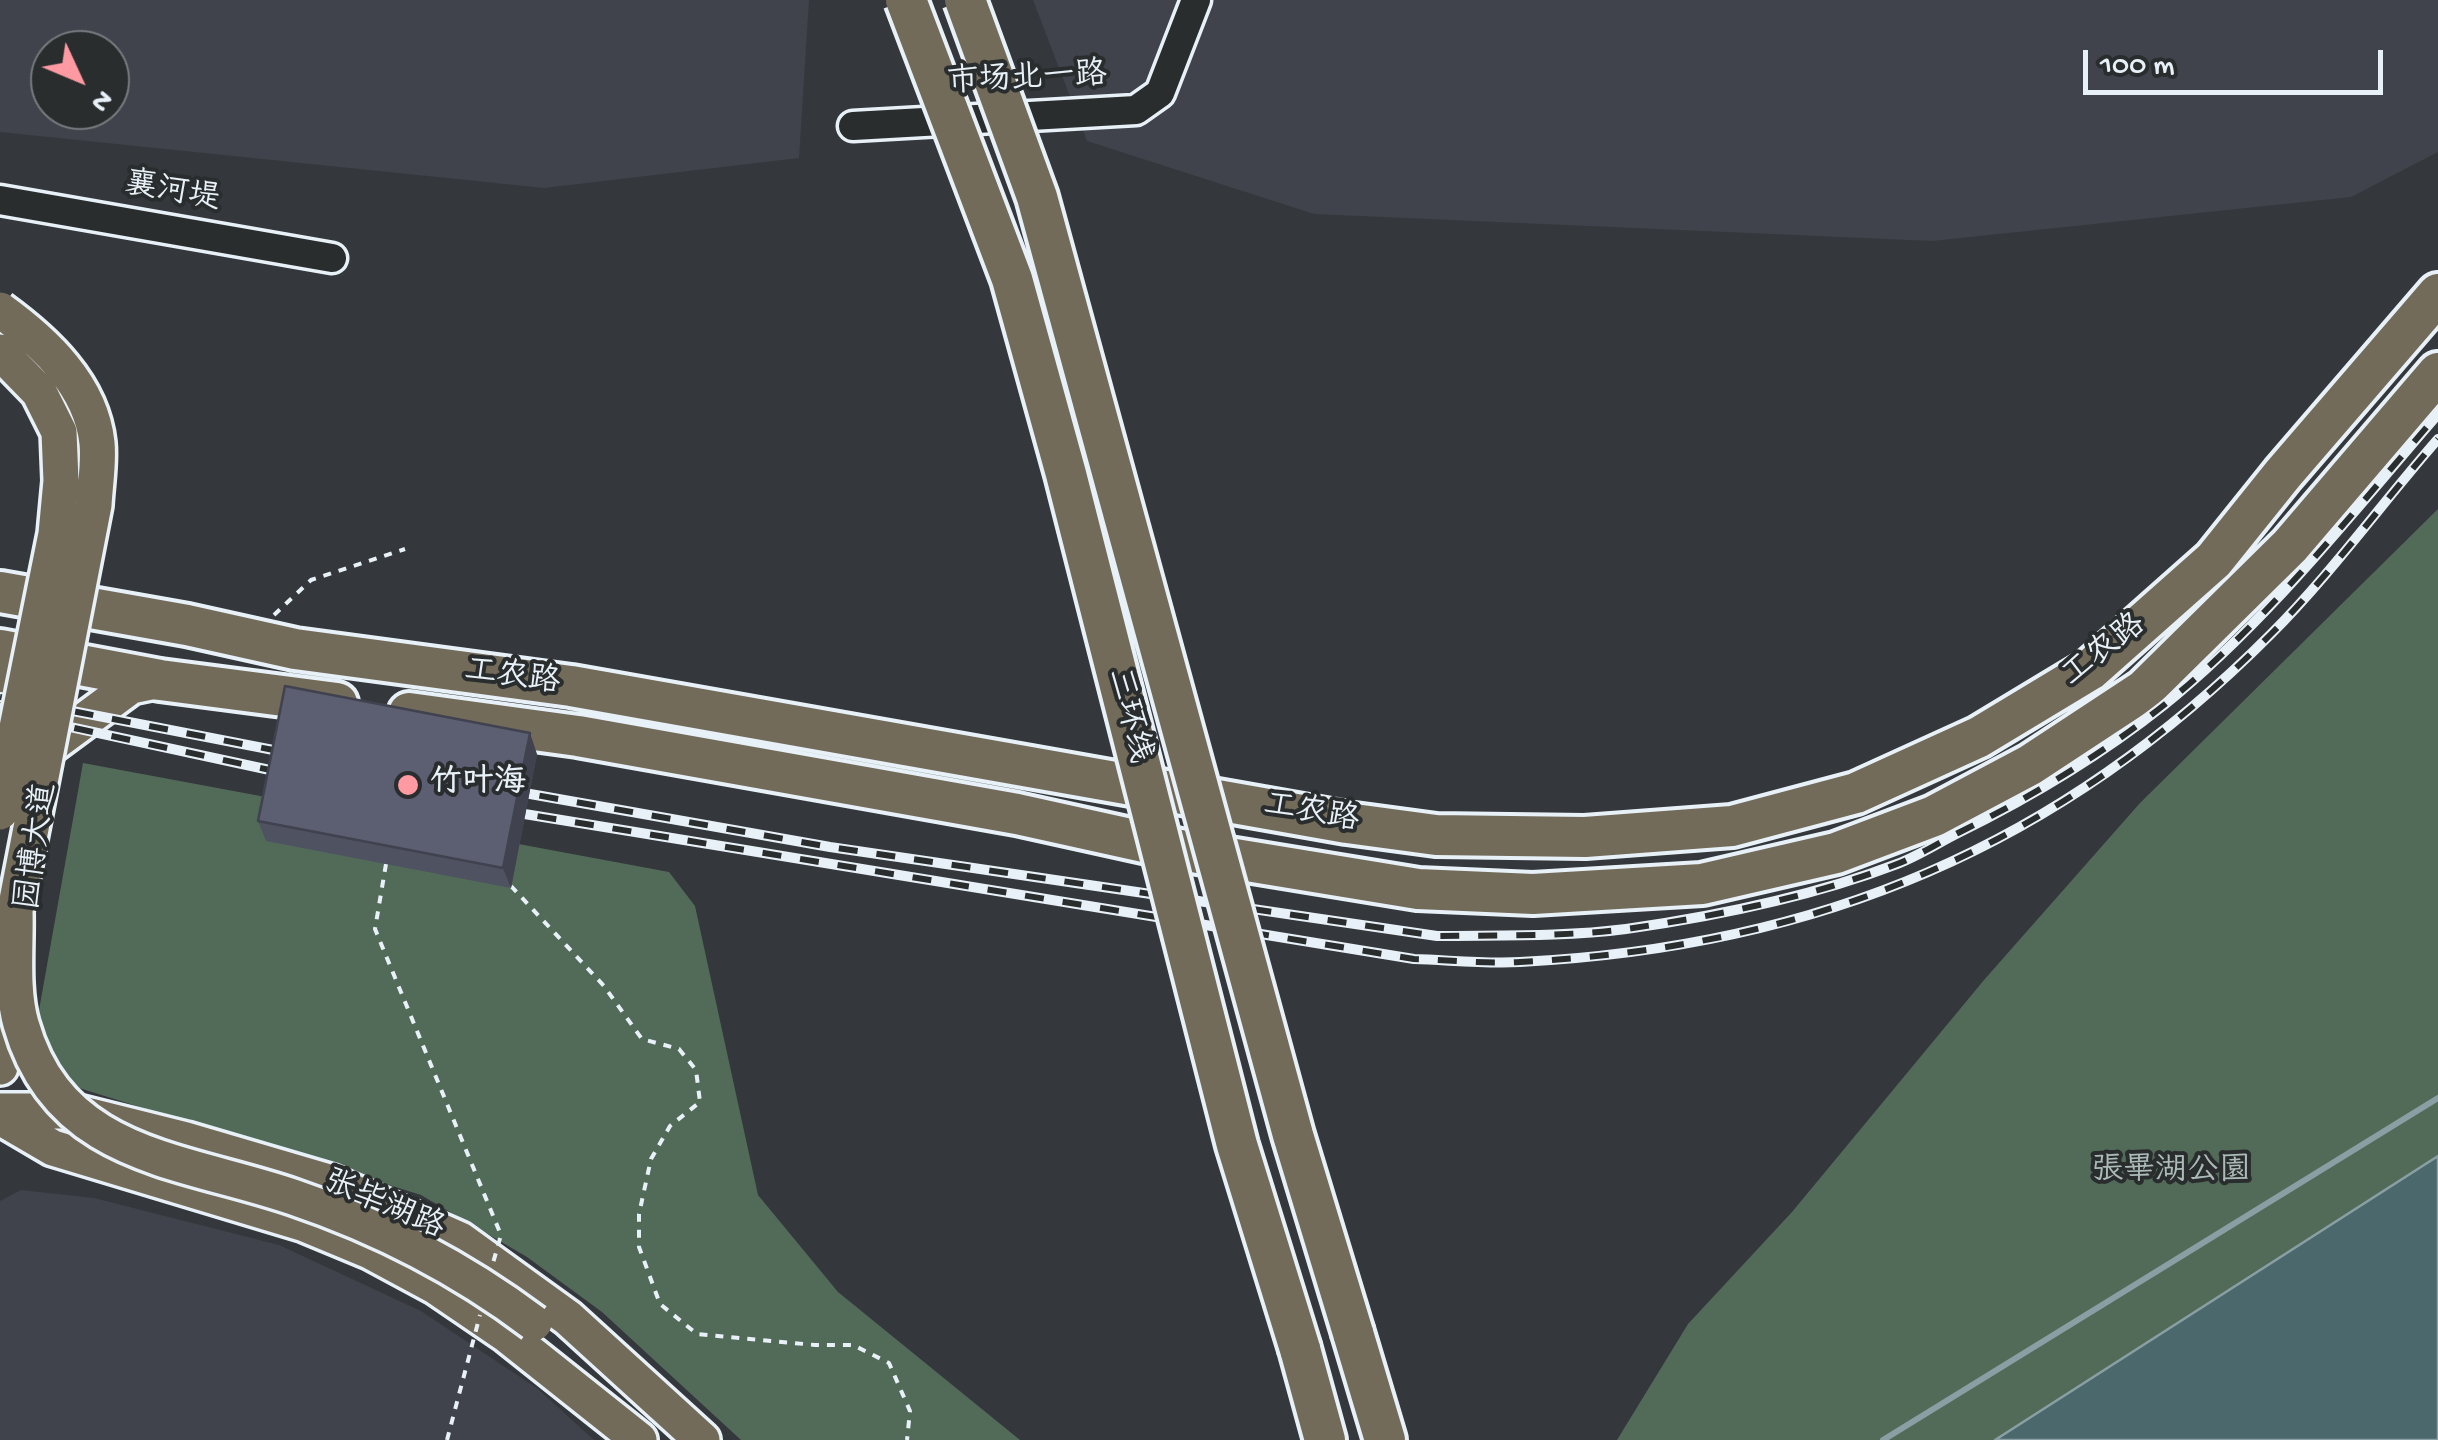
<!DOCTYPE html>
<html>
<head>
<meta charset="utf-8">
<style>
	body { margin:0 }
	#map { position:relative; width:2438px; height:1440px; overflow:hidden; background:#34373b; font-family:"Gochi Hand",sans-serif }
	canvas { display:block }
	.north { position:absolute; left:30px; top:30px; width:100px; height:100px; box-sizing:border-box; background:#2a2d2e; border:2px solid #767b7f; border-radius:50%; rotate:134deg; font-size:28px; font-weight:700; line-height:40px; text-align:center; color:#e8f1f8 }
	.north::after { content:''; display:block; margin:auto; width:35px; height:45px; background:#ff9aa2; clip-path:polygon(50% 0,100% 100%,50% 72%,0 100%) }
	.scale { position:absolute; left:2083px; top:50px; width:300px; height:45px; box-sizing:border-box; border:5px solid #e8f1f8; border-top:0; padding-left:12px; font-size:30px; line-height:35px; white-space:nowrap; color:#e8f1f8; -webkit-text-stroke:8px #2a2d2e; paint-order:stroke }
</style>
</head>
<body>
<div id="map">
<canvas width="2438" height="1440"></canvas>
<div class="north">N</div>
<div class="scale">100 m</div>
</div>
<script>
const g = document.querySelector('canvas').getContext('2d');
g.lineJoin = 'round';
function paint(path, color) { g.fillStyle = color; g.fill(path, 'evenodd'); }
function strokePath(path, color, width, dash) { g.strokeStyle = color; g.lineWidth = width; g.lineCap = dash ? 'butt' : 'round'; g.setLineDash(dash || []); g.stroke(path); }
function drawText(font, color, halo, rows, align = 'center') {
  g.font = font + ' "Gochi Hand","LXGW WenKai TC",sans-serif'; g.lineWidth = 8; g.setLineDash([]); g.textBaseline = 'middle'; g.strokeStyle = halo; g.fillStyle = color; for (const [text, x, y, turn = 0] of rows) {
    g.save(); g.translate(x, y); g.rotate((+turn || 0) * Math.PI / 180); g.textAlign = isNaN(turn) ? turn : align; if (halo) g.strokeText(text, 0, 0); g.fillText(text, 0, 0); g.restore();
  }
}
paint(new Path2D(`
	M0,0H809L799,158L544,188L0,132ZM110,50V110H50V50Z
	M1033,0H2438V152L2351,197L1932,241L1314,214L1087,141Z
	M21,1190L94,1198L279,1245L421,1311L538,1389L594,1440H0V1201Z`), '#40434b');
paint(new Path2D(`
	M2438,509V1440H1617L1688,1324L1792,1212L1984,980L2140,803Z
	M83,763L669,872L695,906L758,1195L838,1292L1020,1440H741L602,1312L527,1257L421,1195L28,1072Z`), '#526b59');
const water = new Path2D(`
	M2438,1156V1440H1995Z`);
paint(water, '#4b696c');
strokePath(water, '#8a9fa4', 2.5);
strokePath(new Path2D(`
	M1883,1440L2438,1098`), '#8a9fa4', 6);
const minor = new Path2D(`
	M853,126L1136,110L1160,93L1196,0
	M0,200L332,258`);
const major = new Path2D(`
	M0,676L38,719
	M31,760L131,686L160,680
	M0,1067L15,989
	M0,1111H70L186,1140L332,1183L460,1240L568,1318L702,1440
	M0,1117L53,1148L305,1224L370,1251L435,1286L507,1335L639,1440`);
const highway = new Path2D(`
	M0,592L187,625L295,649L571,686L1347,823L1436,835L1585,837L1732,826L1856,793L1979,737L2090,670L2214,560L2283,474L2438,294
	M0,650L160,680L337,703
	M409,713L578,736L1017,814L1180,850L1418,889L1533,894L1702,884L1836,853L1934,816L2030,765L2144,690L2290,546L2438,373
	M1353,1333L1385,1440
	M1300,1349L1325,1440`);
strokePath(minor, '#e8f1f8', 35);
strokePath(major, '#e8f1f8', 42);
strokePath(highway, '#e8f1f8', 48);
strokePath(new Path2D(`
	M274,615L311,580L405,549
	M511,886L604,986L642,1039L679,1049L696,1070L700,1102L670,1126L651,1159L639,1214V1247L660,1304L697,1334L815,1345H853L889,1363L910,1411L907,1440`), '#e8f1f8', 4, [8, 8]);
strokePath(minor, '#2a2d2e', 28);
strokePath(major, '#736b5a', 35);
strokePath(highway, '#736b5a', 40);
const rail = new Path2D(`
	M0,697L299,755
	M0,712L293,775
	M502,789L830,847L1437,936C1499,935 1563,937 1626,929C1717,916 1811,897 1897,864C1918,856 1938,843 1958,833C2031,797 2100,756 2164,705C2265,624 2353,512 2438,414
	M500,810L1414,959C1449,960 1485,964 1520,962C1818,947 2059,847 2271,634C2330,575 2382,503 2438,439`);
strokePath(rail, '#e8f1f8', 10);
strokePath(rail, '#2a2d2e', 6, [19]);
const majorBridge = new Path2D(`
	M0,310C44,342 91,385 97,443C99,463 95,485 94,505L11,931
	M0,352L39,392L59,432L61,481L56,534L0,812
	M15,911C16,947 11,989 21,1024C59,1158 182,1159 293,1197C379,1226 461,1268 534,1323`);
const highwayBridge = new Path2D(`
	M906,0L1012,279L1066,474L1237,1145L1300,1349
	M965,0L1037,197L1293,1135L1353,1333`);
strokePath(majorBridge, '#e8f1f8', 42, []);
strokePath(highwayBridge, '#e8f1f8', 48, []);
strokePath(new Path2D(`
	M386,864L375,929L501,1235L493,1263
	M447,1440L480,1315`), '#e8f1f8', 4, [8, 8]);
strokePath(majorBridge, '#736b5a', 35);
strokePath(highwayBridge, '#736b5a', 40);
paint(new Path2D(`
	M537,754L511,888L266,841L258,821Z`), '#4f5261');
paint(new Path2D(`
	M530,733L537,754L511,888L503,868Z`), '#40424f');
const building = new Path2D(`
	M285,686L530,733L503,868L258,821Z`);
paint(building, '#5c5f71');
strokePath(building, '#40424f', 2.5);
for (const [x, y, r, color] of [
	[408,785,12,"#ff9aa2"]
]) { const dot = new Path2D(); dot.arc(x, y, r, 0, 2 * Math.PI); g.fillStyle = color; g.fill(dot); strokePath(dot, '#2a2d2e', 4); }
drawText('32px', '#e8f1f8', '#2a2d2e', [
	["市场北一路",1027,81,-3],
	["襄河堤",172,194,10],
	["工农路",2105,652,-38],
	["工农路",512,679,8],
	["三环线",1127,716,76],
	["工农路",1311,815,10],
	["园博大道",39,847,-82],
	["张毕湖路",383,1207,23]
]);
drawText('bold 32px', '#e8f1f8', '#2a2d2e', [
	["竹叶海",430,785]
], 'left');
drawText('32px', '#acbbb8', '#2a2d2e', [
	["張畢湖公園",2171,1173]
]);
</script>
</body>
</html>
